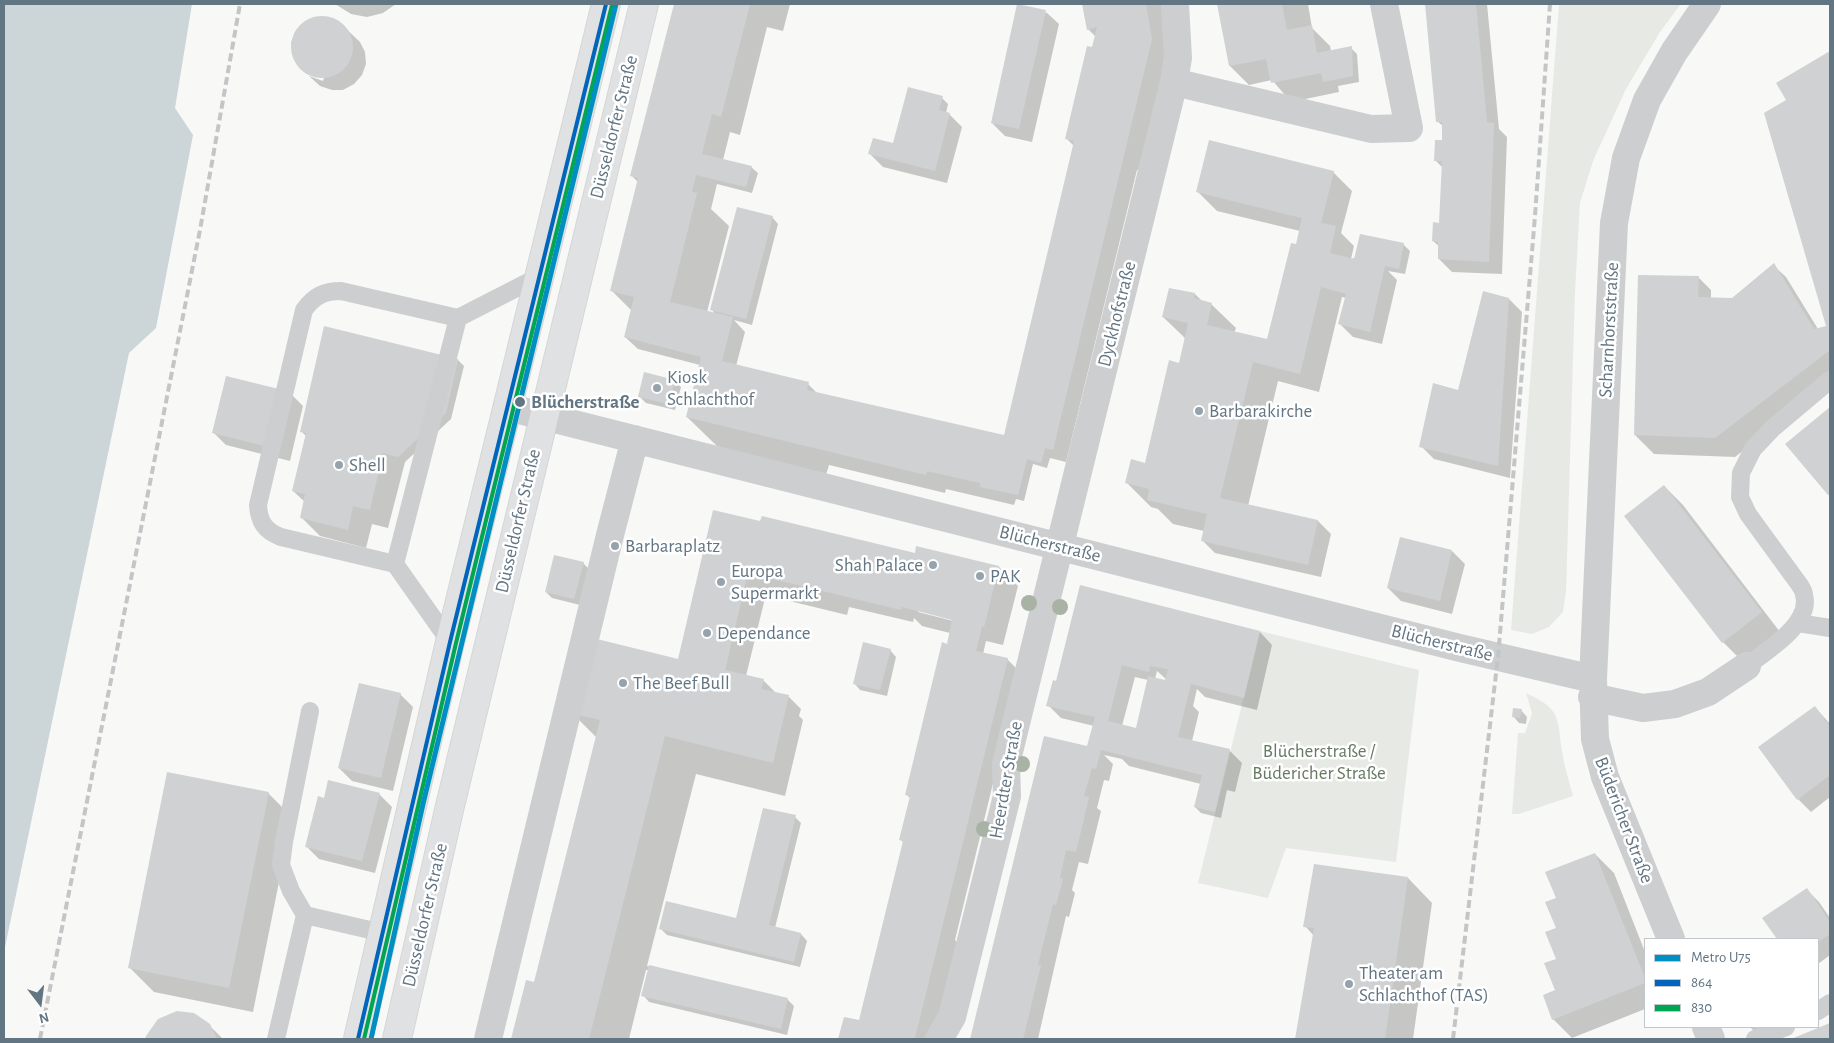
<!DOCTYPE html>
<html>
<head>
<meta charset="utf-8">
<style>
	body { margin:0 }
	#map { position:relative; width:1834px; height:1043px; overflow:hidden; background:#f8f8f7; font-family:"Alegreya Sans",sans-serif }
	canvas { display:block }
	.frame { position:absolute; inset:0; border:5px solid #627583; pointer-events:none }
	.legend { position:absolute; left:1644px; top:938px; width:175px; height:90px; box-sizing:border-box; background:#fff; border:1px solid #c0c8cd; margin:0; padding:6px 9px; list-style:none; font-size:15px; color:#627583 }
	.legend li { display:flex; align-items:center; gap:10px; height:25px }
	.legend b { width:25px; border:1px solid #c0c8cd }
	.north { position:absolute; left:15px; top:978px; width:50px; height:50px; -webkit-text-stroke:4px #fff; paint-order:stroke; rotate:165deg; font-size:14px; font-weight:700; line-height:20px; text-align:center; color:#627583 }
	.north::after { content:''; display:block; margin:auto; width:18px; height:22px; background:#627583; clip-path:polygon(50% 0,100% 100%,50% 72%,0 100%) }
</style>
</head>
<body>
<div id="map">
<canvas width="1834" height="1043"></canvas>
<div class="frame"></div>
<ul class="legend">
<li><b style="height:6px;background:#008fc2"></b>Metro U75</li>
<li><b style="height:6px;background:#0065bd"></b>864</li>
<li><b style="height:6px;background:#00a651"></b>830</li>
</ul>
<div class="north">N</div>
</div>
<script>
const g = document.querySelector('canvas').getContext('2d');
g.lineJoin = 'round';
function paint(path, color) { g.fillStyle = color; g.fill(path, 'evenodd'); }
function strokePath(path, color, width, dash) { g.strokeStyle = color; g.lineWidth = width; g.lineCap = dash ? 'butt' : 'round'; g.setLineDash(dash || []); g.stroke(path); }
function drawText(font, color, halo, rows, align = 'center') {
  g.font = font + ' "Alegreya Sans",sans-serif'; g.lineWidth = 5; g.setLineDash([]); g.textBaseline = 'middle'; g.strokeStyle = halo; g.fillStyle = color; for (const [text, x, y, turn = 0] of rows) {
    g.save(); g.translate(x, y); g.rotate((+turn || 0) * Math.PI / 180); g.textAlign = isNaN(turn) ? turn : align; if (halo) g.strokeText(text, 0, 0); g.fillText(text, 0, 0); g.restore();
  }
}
paint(new Path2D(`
	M1559,4H1681L1660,32L1626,89L1593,161L1580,203L1575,293L1566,592L1563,612L1549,627L1532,634L1511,630Z
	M1260,631L1419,670L1396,862L1286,848L1268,898L1198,883Z
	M1526,693C1561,709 1557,717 1562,751C1564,766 1569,781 1573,796L1519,814H1512L1518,733H1525L1532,713Z`), '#e7eae4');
paint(new Path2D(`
	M4,4H192L175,108L193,135L156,328L129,353L4,952Z`), '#ccd5d8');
paint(new Path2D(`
	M335,4H396L383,13L367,17L351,14Z
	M675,4H790L783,31L767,27L740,135L730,132L723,160L751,167L758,173L752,193L717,184L711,209L729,226L707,312L716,315L712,310L772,217L778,224L752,325L734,320L745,332L736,366L808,384L818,394L1005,437L1074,146L1067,139L1096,37L1088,29L1083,4H1172L1183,70L1144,171L1137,170L1066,462L1050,458L1047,468L1033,464L1024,501L1016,499L1014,505L946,489L945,493L829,465L826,475L720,449L687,417L700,365L638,349L625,337L632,311L611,290L638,182L632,176Z
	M1218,4H1308L1312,28L1330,46L1331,52L1351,48L1357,54L1359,82L1338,86L1339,92L1291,102L1272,80L1249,85L1230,66Z
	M1427,4H1487L1499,129L1507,137L1502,274L1452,272L1439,259L1440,247L1433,241L1441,224L1443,168L1435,160L1444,141V127L1437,121Z
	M1046,12L1059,24L1032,142L1005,136L992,123Z
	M314,17H326L337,20L360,42L365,52L366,64L362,75L354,84L343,90H332L320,86L309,76L323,81L324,78L307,74L298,65L293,54L291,43L295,32L303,23Z
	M1830,52V383L1735,457L1654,454L1635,435L1698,277L1711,290V299H1732L1773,265L1786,277L1818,329L1828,327L1788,100L1777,83Z
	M942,98L948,104L946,113L949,114L962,127L947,183L883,167L870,154L894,145Z
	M1333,172L1352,191L1341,233L1354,246L1351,259L1403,244L1410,251L1405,274L1388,271L1397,280L1382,344L1353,337L1340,324L1346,298L1342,297L1319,392L1278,381L1248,506L1318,521L1331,534L1321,577L1215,553L1202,540L1204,531L1173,524L1158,509L1151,507L1127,483L1146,464L1180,364L1186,339L1163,317L1195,294L1202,301L1211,304L1236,328L1234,333L1268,341L1297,246L1300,231L1217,211L1198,192Z
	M1509,299L1522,312L1510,478L1434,459L1421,446L1459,392Z
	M458,360L464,366L451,419L405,462L388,528L372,524L366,548L320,536L301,517L305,502L293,491L306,436L301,431Z
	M675,381L681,387L675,410L646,403L640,397Z
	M290,393L303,406L290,461L226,445L213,432Z
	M1830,408V496L1787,444Z
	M1664,486L1683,505L1780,632L1742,661L1723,642L1626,516Z
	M714,512L916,555L999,567L1018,586L1003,645L986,641L983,654L1007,659L1020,672L955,940L961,946L938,1039H840L845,1018L859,1023L904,843L901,840L911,799L906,794L951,646L950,633L922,626L914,618L913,622L849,607L847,615L773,597L767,590L746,676L763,680L777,694L788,696L801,709L799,716L803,720L785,796L696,774L647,966L788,1000L794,1006L787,1035L649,1002L643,995L649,970H646L629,1039H513L527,982L535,984L597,738L572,713L679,660ZM919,610L973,626L918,612Z
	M1452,551L1465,564L1452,614L1401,601L1388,588Z
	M583,563L589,569L580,605L552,598L546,592Z
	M1081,587L1260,632L1272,645L1257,710L1205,697L1197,689L1193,706L1199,712L1192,741L1229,750L1242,763L1235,792L1227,790L1221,818L1201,813L1195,807L1201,784L1129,766L1122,759L1104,755L1113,764L1109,781L1104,780L1097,808L1101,811L1088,864L1079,862L1072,890L1075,893L1069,917L1066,916L1038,1039H972L1045,738L1088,748L1094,726L1061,718L1048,705L1057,682ZM1157,671L1166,679V682L1155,679ZM1135,677L1148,680L1137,729L1122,726Z
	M890,650L896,657L887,696L860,690L854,683Z
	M400,694L413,707L393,791L352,781L339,768Z
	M1815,707L1830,724V797L1811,812L1798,799Z
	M1521,710L1527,717L1526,724L1519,723L1513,716Z
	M268,793L292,817L253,1012L154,992L129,967Z
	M379,794L392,807L375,873L319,859L306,846L325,799Z
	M795,817L801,823L775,928L801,934L807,941L800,967L667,935L661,929L737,919Z
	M1595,854L1614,873L1645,952V1009L1572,1038L1553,1019L1558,959V899Z
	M1408,878L1432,903L1413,1039H1296L1314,936L1305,926Z
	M1806,889L1819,902L1830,918V955L1818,964V939H1778L1764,918Z
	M209,1025L223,1039H147V1036Z
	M1750,1027H1773L1756,1033Z`), '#0003');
paint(new Path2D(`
	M674,4H750L721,117L712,114L702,154L752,166L746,187L696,175L692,192L697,193L670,302L733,317L722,361L809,382L807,390L1004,435L1074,141L1065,139L1087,46L1092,47L1097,27L1087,30L1082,4H1146L1152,39L1053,450L1045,448L1041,463L1027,459L1018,495L980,487V483L927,471L926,475L686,417L701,357L624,337L634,297L610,291L638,178L630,176Z
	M1017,4L1046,10L1019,129L991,123Z
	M1217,4H1282L1287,30L1312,25L1317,53L1352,46L1353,76L1323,82L1321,73L1271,83L1266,59L1229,66Z
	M1425,4H1476L1487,122L1494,123L1489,262L1438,259V242L1432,241L1433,222L1439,223L1442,161H1434L1435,140H1442V122H1436Z
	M291 47a31 31 0 1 1 62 0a31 31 0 1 1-62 0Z
	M1830,51V350L1715,438L1634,435L1638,275L1699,276L1698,297L1732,298L1774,263L1814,329L1826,326L1764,113L1786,100L1776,83Z
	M908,87L943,96L939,110L950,113L935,171L868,154L873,138L893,143Z
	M1209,140L1334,171L1321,223L1336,226L1330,253L1354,259L1360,234L1404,243L1399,269L1385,266L1370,332L1338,324L1346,294L1321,287L1300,374L1253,362L1220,498L1318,520L1308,565L1201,541L1207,514L1147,500L1149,489L1125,483L1131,459L1145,463L1169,360L1179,363L1188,323L1162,317L1169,288L1195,293L1194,298L1212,303L1207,325L1267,339L1291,243L1296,244L1302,218L1196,192Z
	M737,207L773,216L746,319L710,310Z
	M1483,291L1509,298L1498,466L1419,447L1433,383L1458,390Z
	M324,326L458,359L446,413L398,457L383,453L370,510L353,506L348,530L300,518L305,494L292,491L306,433L300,432Z
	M644,372L675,380L669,404L638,397Z
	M226,376L291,392L277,449L212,433Z
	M1830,407V494L1828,495L1785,444Z
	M1664,485L1762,612L1722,643L1624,516Z
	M713,510L760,521L762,516L915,553L916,546L999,566L984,627L982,626L976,651L1008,658L915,1038L838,1039L844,1017L859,1020L903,841L899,840L910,796L905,795L942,642L947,644L952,620L902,607L901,610L748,573L725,670L764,679L761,689L789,695L773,763L665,736L589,1039H511L526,980L534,982L600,720L570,713L589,637L678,659Z
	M1400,537L1452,550L1440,601L1387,588Z
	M554,555L584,562L574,599L545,592Z
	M1080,585L1260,631L1244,698L1191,684L1178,737L1230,749L1215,812L1194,807L1202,775L1101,750L1096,769L1092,768L1084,796L1089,797L1076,852L1066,850L1060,878L1063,879L1056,905L1053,904L1038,965H1041L1023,1039H970L1044,736L1087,746L1095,717L1046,706L1053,680L1056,681ZM1122,665L1149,672L1150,666L1168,669L1165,680L1148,676L1136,728L1108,721Z
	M863,642L891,649L880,690L853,684Z
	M359,683L401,693L381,778L338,768Z
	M1815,706L1830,727V775L1797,800L1758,747Z
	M1513,708L1522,709L1520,718L1512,717Z
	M167,772L269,792L229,988L128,968Z
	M328,780L380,793L362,861L305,847L318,796L324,798Z
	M763,808L796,815L769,925L801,933L794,962L659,929L666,901L736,918Z
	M1595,853L1645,978V983L1552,1020L1543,995L1555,990L1544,963L1556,959L1545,932L1556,928L1545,902L1556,898L1545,872Z
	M1314,864L1408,877L1385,1039H1295L1314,928L1303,927Z
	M1807,888L1830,922V934L1818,942V939H1777L1762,918Z
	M649,965L788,998L781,1029L641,996Z
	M177,1011L194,1013L210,1024L217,1039H145L146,1036L158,1019Z
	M1830,1023V1039H1791Z`), '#cfd1d2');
const primary = new Path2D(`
	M358,1039L450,642L606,4
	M397,1039L449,810L644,4`);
strokePath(primary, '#d5d6d7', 30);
strokePath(new Path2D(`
	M395,564L281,537C265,531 259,522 258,505L304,310C314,296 324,291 341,291L458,318
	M1798,623L1830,628
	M450,642L395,564L458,318L540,276
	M1747,666C1766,651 1812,624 1804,595C1804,591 1801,587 1799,584L1748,514L1740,497L1741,473L1753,449L1773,428L1830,380
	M305,915L291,891L281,865L284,842L310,711
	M1818,1011L1830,1003
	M276,1039L305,915L383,933
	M1755,1039L1786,1027`), '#cdcecf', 18);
strokePath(new Path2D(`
	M1174,82L1371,129L1409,128L1384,4
	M507,407L1460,648L1593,679
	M1592,697L1643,708L1675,704L1708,692L1747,666
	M1671,939L1605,777L1595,739L1593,679L1614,223L1626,158L1647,100L1674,52L1707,4
	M1706,1027L1711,1039
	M488,1039L610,535L635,439
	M939,1039L952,1017L1007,796L1006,764L1174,82L1178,58L1175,4`), '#cdcecf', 28);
strokePath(primary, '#e0e1e2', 28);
strokePath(new Path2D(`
	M40,1039L200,230L240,4
	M1453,1039L1498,657L1535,216L1550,4`), '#c3c5c6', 4, [8, 4]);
strokePath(new Path2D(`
	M358,1039L450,642L606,4`), '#0065bd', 4);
strokePath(new Path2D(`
	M364,1039L456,643L612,5`), '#00a651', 4);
strokePath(new Path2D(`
	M371,1039L423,804L616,4`), '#008fc2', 5);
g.fillStyle = '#a8b3a5';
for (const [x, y] of [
	[1029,603],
	[1060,607],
	[1022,764],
	[984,829]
]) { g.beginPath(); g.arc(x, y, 8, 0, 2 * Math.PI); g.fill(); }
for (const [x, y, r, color] of [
	[657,388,5,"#96a3ac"],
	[520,402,6,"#627583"],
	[1199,411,5,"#96a3ac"],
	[339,465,5,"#96a3ac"],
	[615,546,5,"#96a3ac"],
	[933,565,5,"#96a3ac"],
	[980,576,5,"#96a3ac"],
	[721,582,5,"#96a3ac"],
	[707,633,5,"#96a3ac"],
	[623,683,5,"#96a3ac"],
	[1349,984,5,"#96a3ac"]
]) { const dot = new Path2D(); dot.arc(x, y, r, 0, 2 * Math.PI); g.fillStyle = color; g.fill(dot); strokePath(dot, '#fff', 2); }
drawText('19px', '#627583', '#fff', [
	["Düsseldorfer Straße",614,127,-76],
	["Dyckhofstraße",1117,314,-76],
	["Scharnhorststraße",1609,330,-87],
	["Düsseldorfer Straße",518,521,-77],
	["Blücherstraße",1050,544,14],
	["Blücherstraße",1442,643,14],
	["Heerdter Straße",1006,780,-80],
	["Büdericher Straße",1624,820,69],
	["Düsseldorfer Straße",425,915,-77]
]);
drawText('19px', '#627583', '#fff', [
	["Kiosk",667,377],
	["Schlachthof",667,399],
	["Barbarakirche",1209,411],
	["Shell",349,465],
	["Barbaraplatz",625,546],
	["Shah Palace",923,565,"right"],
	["Europa",731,571],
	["Supermarkt",731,593],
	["PAK",990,576],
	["Dependance",717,633],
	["The Beef Bull",633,683],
	["Theater am",1359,973],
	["Schlachthof (TAS)",1359,995]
], 'left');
drawText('bold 19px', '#627583', '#fff', [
	["Blücherstraße",531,402]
], 'left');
drawText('19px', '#667a62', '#fff', [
	["Blücherstraße /",1319,751],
	["Büdericher Straße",1319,773]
]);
</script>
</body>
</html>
